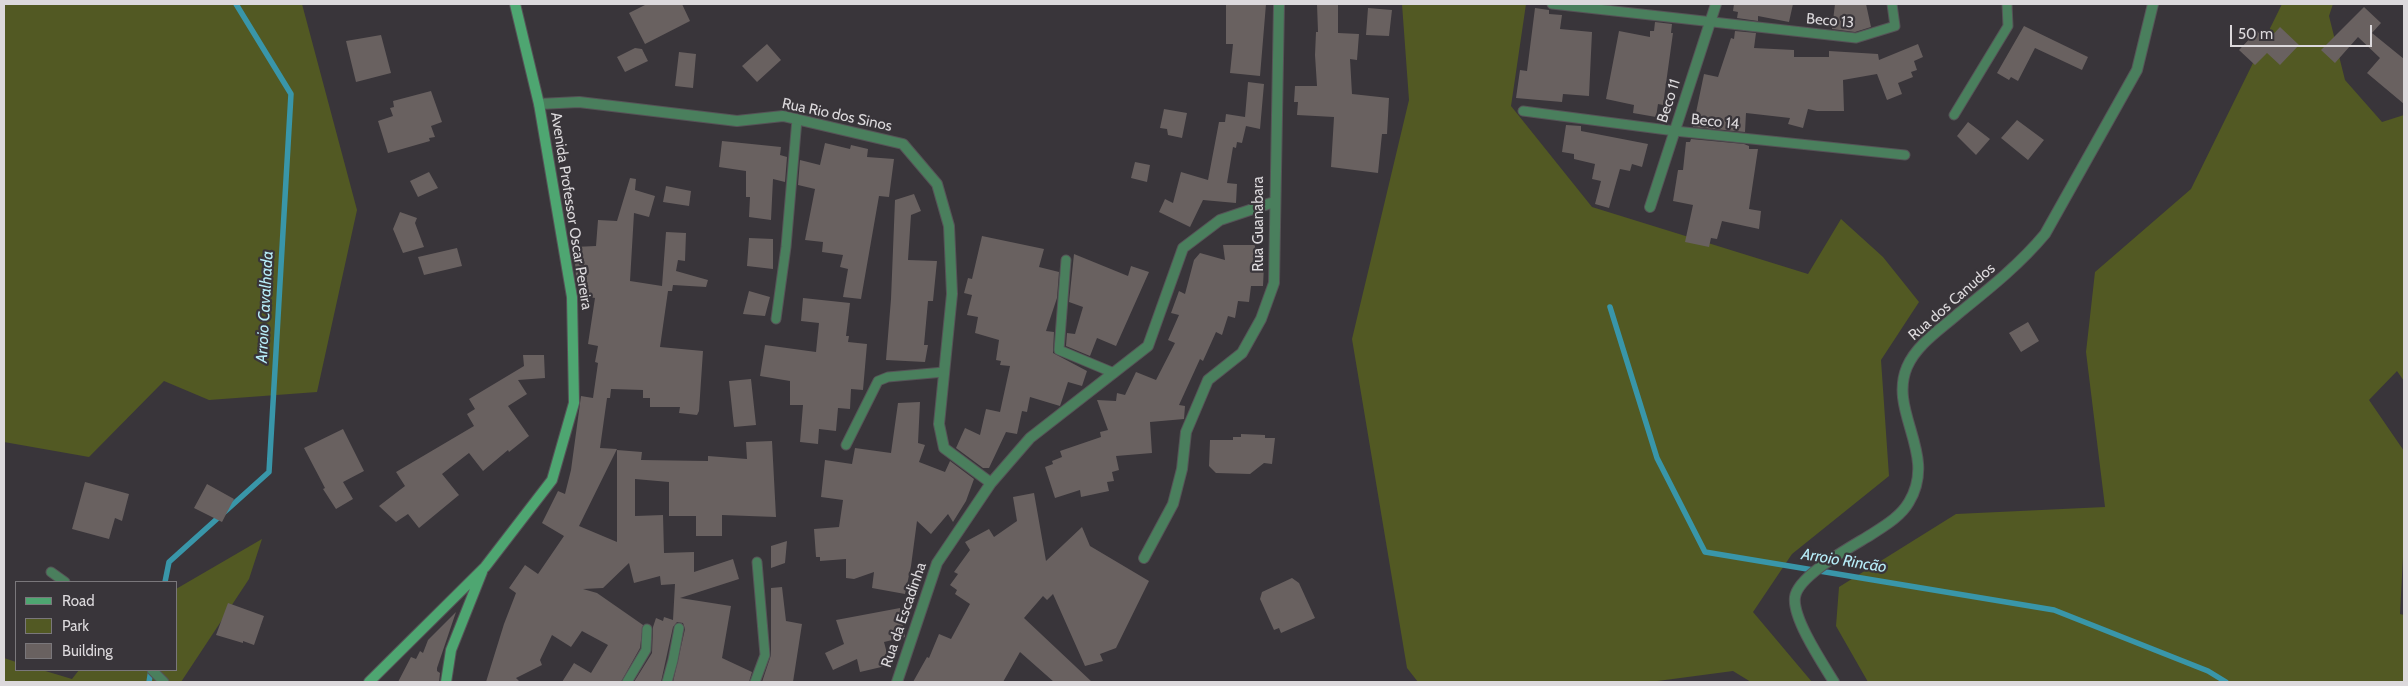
<!DOCTYPE html>
<html>
<head>
<meta charset="utf-8">
<style>
	body { margin:0 }
	#map { position:relative; width:2408px; height:686px; overflow:hidden; background:#39353a; font-family:Cabin,sans-serif }
	canvas { display:block }
	.frame { position:absolute; inset:0; border:5px solid #dcd9dc; pointer-events:none }
	.legend { position:absolute; left:15px; top:581px; width:162px; height:90px; box-sizing:border-box; background:#39353a; border:1px solid #7a777b; margin:0; padding:6px 9px; list-style:none; font-size:15px; color:#dcd9dc }
	.legend li { display:flex; align-items:center; gap:10px; height:25px }
	.legend b { width:25px; border:1px solid #7a777b }
	.scale { position:absolute; left:2230px; top:25px; width:142px; height:22px; box-sizing:border-box; border:2px solid #dcd9dc; border-top:0; padding-left:6px; font-size:15px; line-height:18px; white-space:nowrap; color:#dcd9dc; -webkit-text-stroke:4px #39353a; paint-order:stroke }
</style>
</head>
<body>
<div id="map">
<canvas width="2408" height="686"></canvas>
<div class="frame"></div>
<ul class="legend">
<li><b style="height:6px;background:#4ea671"></b>Road</li>
<li><b style="height:14px;background:#525923"></b>Park</li>
<li><b style="height:14px;background:#696160"></b>Building</li>
</ul>
<div class="scale">50 m</div>
</div>
<script>
const g = document.querySelector('canvas').getContext('2d');
g.lineJoin = 'round';
function paint(path, color) { g.fillStyle = color; g.fill(path, 'evenodd'); }
function strokePath(path, color, width, dash) { g.strokeStyle = color; g.lineWidth = width; g.lineCap = dash ? 'butt' : 'round'; g.setLineDash(dash || []); g.stroke(path); }
function drawText(font, color, halo, rows, align = 'center') {
  g.font = font + ' Cabin,sans-serif'; g.lineWidth = 4.5; g.setLineDash([]); g.textBaseline = 'middle'; g.strokeStyle = halo; g.fillStyle = color; for (const [text, x, y, turn = 0] of rows) {
    g.save(); g.translate(x, y); g.rotate((+turn || 0) * Math.PI / 180); g.textAlign = isNaN(turn) ? turn : align; if (halo) g.strokeText(text, 0, 0); g.fillText(text, 0, 0); g.restore();
  }
}
paint(new Path2D(`
	M4,4H302L357,210L317,392L209,400L164,381L89,457L4,442Z
	M1402,4H1526L1511,106L1592,207L1808,274L1841,219L1883,257L1919,302L1881,360L1889,476L1792,554L1753,612L1812,682H1751L1733,671L1650,682H1418L1407,668L1352,339L1409,100Z
	M2282,4H2333L2329,16L2345,80L2382,122L2404,115V381L2397,371L2369,400L2404,451V538L2400,614L2404,615V682H1868L1836,626L1839,587L1956,514L2105,507L2086,352L2095,272L2191,189Z
	M262,539L249,579L181,682H4V658L16,662V670H42L72,679L79,670H176V589Z`), '#525923');
strokePath(new Path2D(`
	M1610,307L1657,458L1705,552L2054,610L2208,671L2226,682
	M165,582L169,562L269,472L291,94L236,4
	M149,682L151,670`), '#3996a9', 5.5);
paint(new Path2D(`
	M647,4H682L690,21L645,44L629,13Z
	M1226,4H1266L1260,76L1230,73L1233,44H1226Z
	M1317,4H1338V33L1359,34L1357,60L1350,59L1352,94L1389,98L1387,134H1382L1378,173L1331,167L1334,117L1297,115L1298,102H1294L1295,86H1317L1315,55L1316,32H1318Z
	M1734,4H1793L1789,22L1758,16V21L1737,18L1738,12L1733,11Z
	M1835,4H1866L1871,27L1855,32L1832,29Z
	M2364,7L2381,23L2372,33L2404,59V104L2367,73L2380,58L2358,37L2335,63L2321,50Z
	M1368,8L1392,10L1389,36L1366,35Z
	M1535,8L1549,10V14L1562,15L1560,29L1592,32L1589,96L1563,94L1562,102L1516,98L1520,70L1527,71Z
	M1655,22L1672,24L1671,33H1673L1663,105L1658,104L1656,117L1633,113L1634,105L1606,99L1619,31L1650,37V31H1654Z
	M2024,26L2088,57L2082,70L2035,48L2018,81L2011,77L2009,80L1997,73Z
	M2280,27L2299,45L2280,65L2267,53L2255,65L2239,50L2257,31L2267,41Z
	M1735,31L1756,33L1754,48L1794,50V57H1829V51L1878,54L1879,60L1918,44L1923,57L1914,61L1917,70L1911,72L1913,77L1898,83L1902,94L1887,100L1877,74L1843,80L1844,111H1817L1808,109L1803,128L1788,124L1790,118L1746,113L1745,132L1693,127L1704,74L1718,77L1731,38L1734,39Z
	M381,35L391,73L356,82L346,41Z
	M767,44L781,60L757,82L742,66Z
	M635,48L642,49L648,61L625,72L617,57Z
	M679,52L696,54L693,88L675,86Z
	M1248,82L1264,84L1260,129L1246,126L1242,143L1237,142L1236,148L1233,147L1227,183L1237,184L1236,203L1203,200L1190,227L1159,212L1165,199L1173,203L1181,172L1208,180L1219,122H1225L1226,114L1245,117Z
	M431,91L442,122L431,126L435,137L429,138L430,141L388,153L378,121L393,116L390,108L394,107L393,101Z
	M1164,109L1187,113L1182,138L1168,135L1167,129L1160,128Z
	M2017,120L2044,140L2028,160L2001,138Z
	M1968,122L1990,139L1976,155L1957,136Z
	M1566,125L1581,126V131L1648,144L1642,167L1632,164L1630,171L1620,169L1609,208L1595,204L1601,181L1592,179L1595,164L1574,159V154L1562,152Z
	M1691,139L1744,144L1749,146V149H1758L1749,209L1761,211L1759,229L1722,221L1717,239L1711,238L1709,247L1685,242L1693,205L1673,201L1678,170H1683L1686,142H1690Z
	M722,141L781,147L780,155L787,157L785,182L773,179L771,220L749,217L750,197H746V171L719,167Z
	M825,143L850,149L851,145L868,149L867,157L894,159L889,197L879,196L861,299L843,297L848,269L840,267L843,255L822,252L823,242L805,240L815,189L798,185L800,160L820,165Z
	M1135,162L1150,165L1147,182L1131,178Z
	M429,172L438,188L418,197L410,181Z
	M630,178L636,179L635,190L655,196L649,217L634,213L630,281L662,286L666,232L686,233L685,261L678,260L676,271L708,280L706,287L673,285L672,291H668L660,347L703,351L699,411L697,415L679,413L680,407H650V398H643V390L611,389L610,398H607L600,448L617,449L579,526L617,542V450L642,452L641,460L708,461V456L747,459L746,442L772,441L776,517L722,515V536H696V516H669V482L635,479V516L663,515L664,553L694,552V572L733,559L739,579L680,598L731,606L722,658L752,672L749,682H673L685,629L683,623L677,622L673,627L661,682H634L652,653L653,627L656,618L663,621L664,617L673,620L675,584L661,585L660,576L634,583L629,563L603,588L583,589L597,593L643,625L640,648L621,682H562L574,663L591,673L608,645L582,631L571,647L552,635L540,660L542,665L516,678L520,682H486L504,624L516,593L509,588L525,565L538,574L564,536L542,523L558,491L565,494L571,470L581,396L593,398L598,363L595,362L598,346L588,344L595,298L584,296L587,277H576L574,247L596,246L598,220L617,221Z
	M666,186L691,191L689,206L663,202Z
	M914,194L921,211L911,215L908,260L937,261L933,301H928L924,345H928L925,362L886,360L891,299L895,200Z
	M400,212L417,218L415,223L424,247L403,253L393,229Z
	M982,236L1044,249L1039,267L1059,272L1057,298L1046,331L1054,332L1053,353L1087,371L1082,386L1068,382L1060,406L1030,397L1027,412L1022,411L1017,434L1006,432L989,468H983L956,448L965,428L980,435L986,409L1000,412L1010,366L1000,365L1001,361L996,360L999,340L975,333L978,317L967,315L972,295L964,293L968,278L972,279Z
	M749,238L773,239V269L747,266Z
	M1223,245H1255V265H1264L1263,286H1251L1249,302L1238,301L1235,318L1228,316L1222,335L1216,332L1203,361L1200,359L1179,405L1185,406L1184,419L1150,422L1152,453L1116,456L1119,470L1112,472L1114,481L1107,482L1109,491L1081,497L1080,490L1055,498L1045,467L1053,464L1052,461L1062,457L1060,451L1101,437L1100,432L1108,430L1097,400L1116,401L1117,393L1125,395L1136,372L1156,380L1175,343L1168,340L1179,315L1171,313L1179,291L1185,294L1194,260L1200,253L1225,260Z
	M457,248L462,266L424,275L418,257Z
	M1074,254L1128,276L1131,266L1149,272L1116,346L1097,338L1090,356L1066,346L1067,333L1075,334L1083,307L1069,302Z
	M749,291L770,297L765,316L743,314Z
	M803,298L850,303L846,336H849L848,342L867,344L863,390L851,389L850,409L838,408L836,431L819,429L818,444L800,442L803,405H790V381L760,376L765,345L816,352L819,323L801,321Z
	M2028,322L2039,341L2021,352L2009,333Z
	M523,355H544L545,378L518,380L527,394L508,406L529,436L509,452L508,450L483,471L469,453L442,474L459,495L419,528L408,514L396,522L379,506L405,486L396,472L474,426L467,414L475,409L469,399L524,366Z
	M751,379L756,425L734,427L729,381Z
	M920,402L918,443L925,445L919,462L945,472L950,461L974,479L966,501L953,522L948,514L931,534L917,521L911,566L905,594L872,588L874,572L854,579L846,578V559L820,561V557H816L814,529L839,527L843,500L821,497L825,460L852,464L855,448L891,453L898,403Z
	M343,429L364,471L343,482L353,499L336,509L323,489L325,488L304,448Z
	M1241,434L1265,435V438H1275L1272,464L1264,463L1250,474L1216,473L1209,466L1210,440H1233V437H1241Z
	M85,482L129,494L122,521L115,518L109,539L72,529Z
	M207,484L234,499L222,522L194,508Z
	M1034,493L1046,561L1082,527L1090,546L1149,581L1116,648L1100,654L1103,661L1085,666L1053,594L1047,600L1043,596L1024,618L1092,682H1054L1020,652L1003,682H913L927,657L929,658L939,634L951,639L970,604L955,594L957,590L950,585L958,574L954,572L970,550L965,542L989,529L994,537L1017,521L1013,497Z
	M787,541L785,563L771,568V546Z
	M1292,578L1299,583L1315,618L1281,633L1279,628L1274,630L1260,599L1262,592Z
	M782,587L786,621L802,624L793,682H762L771,655V588Z
	M228,603L264,616L254,645L243,641V643L216,635Z
	M900,608L905,637L884,642L890,665L860,672L857,659L833,670L825,653L844,644L836,620Z
	M456,612L437,668V671L440,673L439,682H398L411,657L416,659L420,651L423,653L428,640Z`), '#696160');
const lane = new Path2D(`
	M1552,4L1856,38L1895,26L1892,4
	M1523,111L1675,131L1905,155
	M1954,115L2008,26L2007,4
	M1066,260L1059,350L1114,373
	M776,319L786,247L797,119
	M846,445L878,381L888,377L944,372
	M51,572L65,582
	M152,670L164,682
	M627,682L646,650L647,629
	M667,682L673,660L679,628
	M755,682L765,655L757,562`);
const street = new Path2D(`
	M539,104L579,102L737,121L783,116L903,144L937,184L949,226L952,294L939,424L944,448L991,483
	M1650,207L1716,4
	M1144,558L1173,504L1182,469L1186,432L1208,380L1242,353L1261,319L1274,283L1279,4
	M897,682L937,563L991,483L1030,438L1148,346L1183,248L1220,220L1274,202
	M1834,682C1823,664 1792,618 1795,597C1798,575 1853,546 1872,534C1886,525 1901,516 1909,502C1938,454 1888,412 1907,367C1917,344 1941,329 1959,313C1990,288 2020,264 2045,234L2137,70L2153,4`);
const secondary = new Path2D(`
	M369,682L485,567L552,480L574,403L572,297L539,104L515,4
	M446,682L451,650L482,572`);
strokePath(lane, '#565357', 11);
strokePath(street, '#565357', 12);
strokePath(secondary, '#565357', 12);
strokePath(lane, '#4a7f5d', 9);
strokePath(street, '#4a7f5d', 10);
strokePath(secondary, '#4ea671', 10);
drawText('15px', '#dcd9dc', '#39353a', [
	["Beco 13",1830,21,5],
	["Beco 11",1669,101,-72],
	["Rua Rio dos Sinos",837,115,12],
	["Beco 14",1715,122,6],
	["Avenida Professor Oscar Pereira",571,211,81],
	["Rua Guanabara",1259,224,-90],
	["Rua dos Canudos",1952,302,-41],
	["Rua da Escadinha",904,615,-71]
]);
drawText('italic 16px', '#b7edf9', '#39353a', [
	["Arroio Cavalhada",265,307,-87],
	["Arroio Rincão",1844,561,9]
]);
</script>
</body>
</html>
